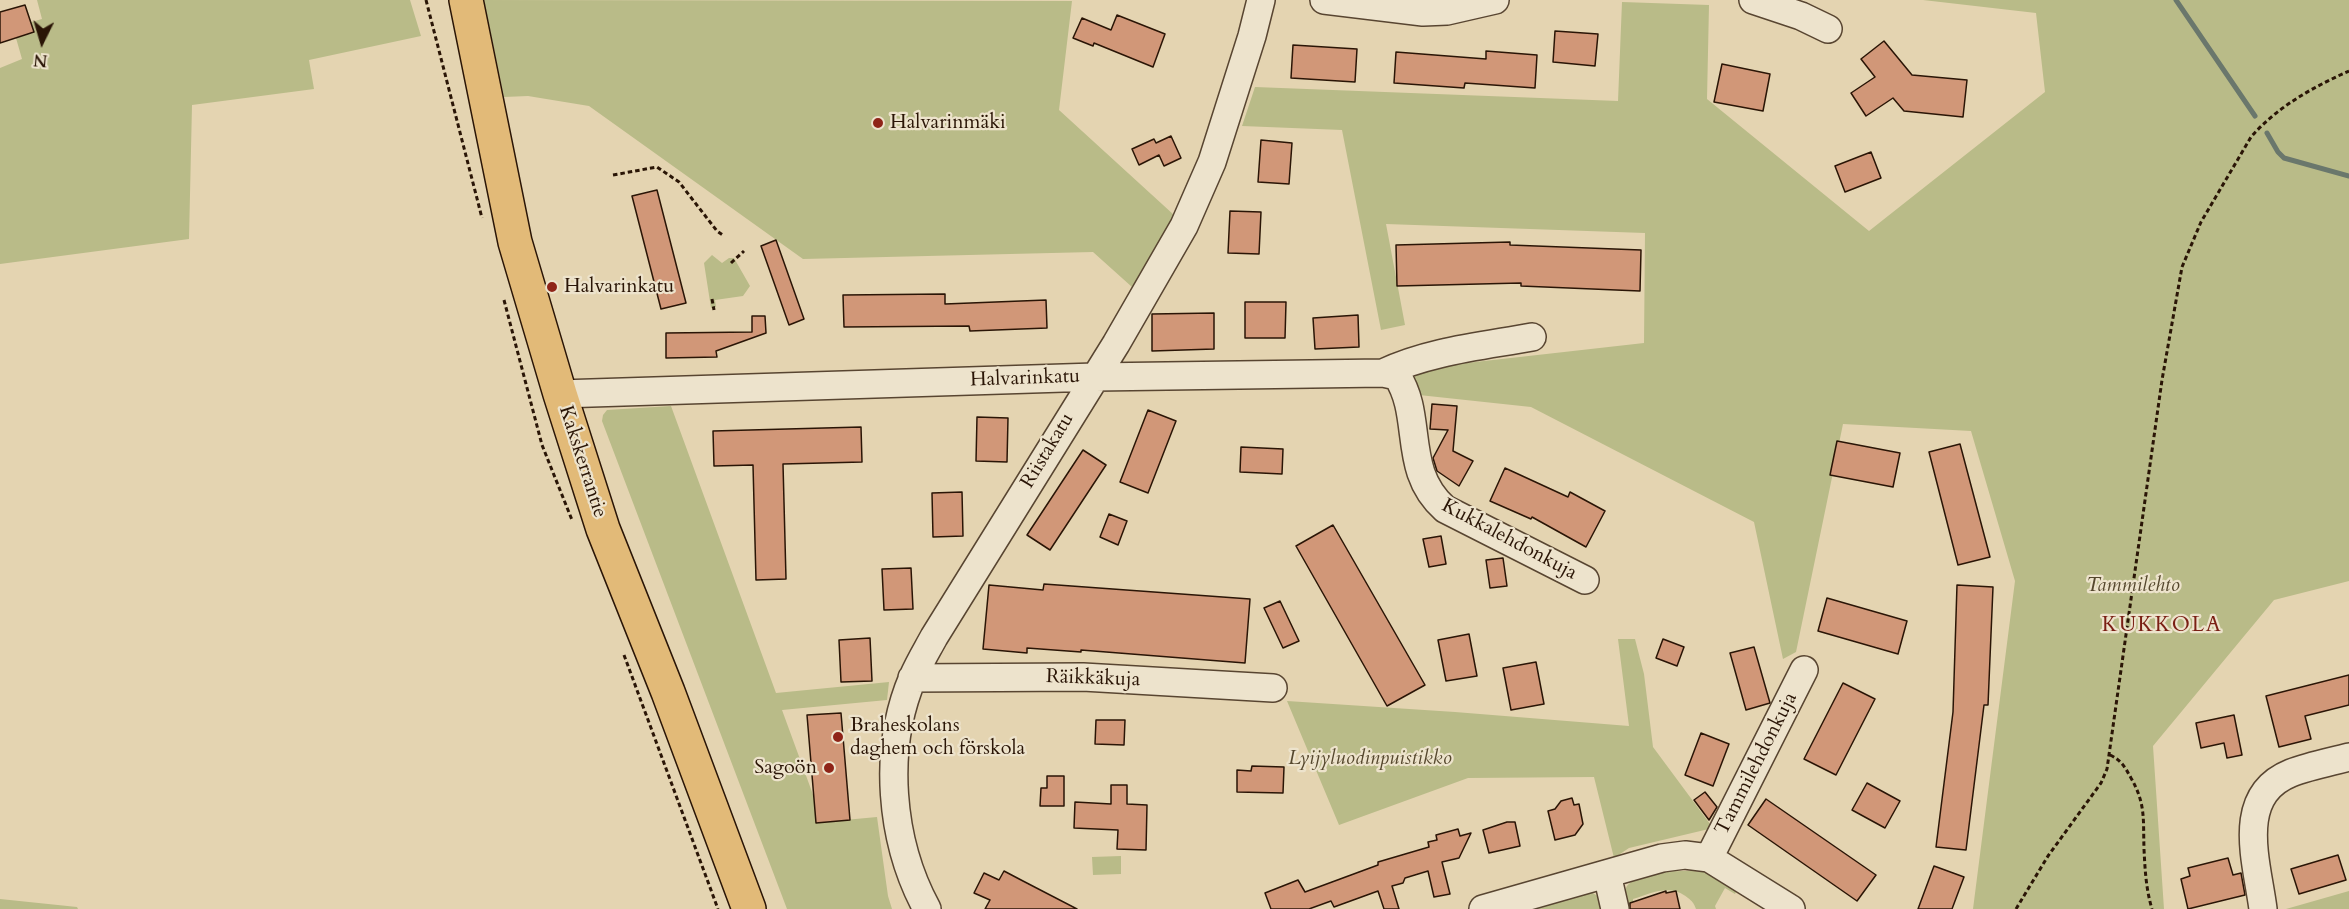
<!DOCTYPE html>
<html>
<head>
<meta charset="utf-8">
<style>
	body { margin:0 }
	#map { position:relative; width:2349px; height:909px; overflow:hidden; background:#e4d4b1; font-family:Cardo,serif }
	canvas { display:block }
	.north { position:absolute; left:12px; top:12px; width:60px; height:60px; -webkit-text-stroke:4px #ede3cc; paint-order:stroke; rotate:185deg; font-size:16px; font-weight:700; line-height:24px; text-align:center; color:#2a1506 }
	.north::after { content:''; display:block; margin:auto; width:21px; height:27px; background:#2a1506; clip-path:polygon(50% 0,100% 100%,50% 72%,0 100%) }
</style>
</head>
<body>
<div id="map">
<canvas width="2349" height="909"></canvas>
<div class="north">N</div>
</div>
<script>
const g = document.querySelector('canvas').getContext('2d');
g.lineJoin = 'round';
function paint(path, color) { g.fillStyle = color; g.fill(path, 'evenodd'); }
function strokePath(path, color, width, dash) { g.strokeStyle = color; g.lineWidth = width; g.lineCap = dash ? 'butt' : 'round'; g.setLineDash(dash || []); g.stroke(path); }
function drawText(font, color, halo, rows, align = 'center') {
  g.font = font + ' Cardo,serif'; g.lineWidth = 4.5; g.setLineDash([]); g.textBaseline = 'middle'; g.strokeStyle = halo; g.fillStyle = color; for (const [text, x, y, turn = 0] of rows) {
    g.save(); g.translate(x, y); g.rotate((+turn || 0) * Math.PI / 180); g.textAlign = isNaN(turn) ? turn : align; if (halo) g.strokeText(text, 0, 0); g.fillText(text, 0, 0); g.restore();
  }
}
paint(new Path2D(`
	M37,0H410L421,36L309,60L314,89L192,105L189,239L0,264V68L22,59L16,38L34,33L31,22L42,19Z
	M484,0L1072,1L1059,110L1174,215L1132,287L1093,252L803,259L589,106L528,96L504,97Z
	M1923,0H2349V581L2274,600L2153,746L2164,909H1973L2015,581L1971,431L1843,424L1796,652L1783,659L1754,522L1531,407L1419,395L1413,369L1644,343L1645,233L1386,224L1405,325L1381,330L1342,130L1242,126L1255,87L1618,101L1622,2L1709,5L1707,99L1869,231L2045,92L2036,13Z
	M712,255L722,263L729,258H734L750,286L743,296L715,300L716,307L711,308L704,263Z
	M671,406L776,693L889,682L887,700L782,710L823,822L877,817L888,896L892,909H787L602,421L603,415L607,410Z
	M1618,639H1635L1644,674L1653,747L1713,828L1629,848L1614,858L1594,777L1468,778L1339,825L1287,701L1455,712L1629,726Z
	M1121,856V874L1093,875L1092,857Z
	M1705,866L1739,886L1735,894L1725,888L1715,906L1716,909H1696C1694,903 1692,901 1688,898C1671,883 1651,893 1633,899L1634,909H1621C1623,902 1623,892 1627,886C1641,870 1685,870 1704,872Z
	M2349,891V909H2286Z
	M1591,892L1596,895L1609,909H1529Z
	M0,899L77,907L78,909H0Z`), '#b9bb88');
strokePath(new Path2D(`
	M2176,0L2255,116
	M2267,133L2278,152L2284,158L2349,176`), '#6a776c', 5);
const building = new Path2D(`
	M25,5L34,32L0,43V12Z
	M1117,15L1165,34L1153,67L1094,43L1093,46L1073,38L1082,18L1111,30Z
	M1555,31L1598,34L1595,66L1553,62Z
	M1884,41L1912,75L1967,80L1963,117L1904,111L1893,98L1866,116L1851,93L1875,77L1861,59Z
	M1293,45L1357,49L1355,82L1291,78Z
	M1486,51L1537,55L1535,88L1465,83L1464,88L1394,83L1396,52L1486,59Z
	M1722,64L1770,74L1763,111L1714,102Z
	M1171,136L1181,158L1164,166L1159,155L1139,165L1132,149L1154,139L1156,143Z
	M1261,140L1292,143L1289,184L1258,182Z
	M1871,152L1881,178L1845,192L1835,166Z
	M657,190L686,303L661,309L632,196Z
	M1230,211L1261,212L1259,254L1228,253Z
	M776,240L804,319L789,325L761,246Z
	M1510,242V245L1641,250L1640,291L1521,286V283L1397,286L1396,245Z
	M945,294V304L1046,300L1047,328L970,331L969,326L844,327L843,295Z
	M1245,302H1286L1285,338H1245Z
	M1214,313V349L1152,351V314Z
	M1358,315L1359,347L1315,349L1313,318Z
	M752,316H765L766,333L716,351L717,357L666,358V333L752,332Z
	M1432,404L1457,406L1453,451L1473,461L1459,486L1437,471L1433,458L1448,430L1430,429Z
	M1148,410L1176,421L1148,493L1120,482Z
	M977,417L1008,418L1007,462L976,461Z
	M861,427L862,462L783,464L786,579L756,580L753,465L714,466L713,431Z
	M1837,441L1900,453L1893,487L1830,475Z
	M1960,444L1990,557L1958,565L1929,452Z
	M1241,447L1283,449L1282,474L1240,472Z
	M1083,450L1106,465L1050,550L1027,535Z
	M1505,468L1568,497L1570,492L1605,511L1586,547L1532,517L1531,519L1490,501Z
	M962,492L963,536L933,537L932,493Z
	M1109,514L1127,521L1118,545L1100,537Z
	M1333,525L1425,685L1387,706L1296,546Z
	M1441,536L1446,564L1429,567L1423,539Z
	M1503,558L1507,586L1490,588L1486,560Z
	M911,568L913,609L884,610L882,569Z
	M1044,584L1250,599L1245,663L1081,650V652L1027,648V653L983,649L989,585L1043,590Z
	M1957,585L1993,587L1988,705H1984L1966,850L1936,847L1953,712Z
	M1827,598L1907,621L1898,654L1818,631Z
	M1280,601L1299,641L1283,648L1264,608Z
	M1469,634L1477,676L1446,681L1438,640Z
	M870,638L872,681L841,682L839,640Z
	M1663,639L1684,647L1677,666L1656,658Z
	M1754,647L1770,703L1746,710L1730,653Z
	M1536,662L1544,704L1511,710L1503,668Z
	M2349,675V705L2305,716L2311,739L2279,747L2266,696Z
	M1843,683L1875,699L1836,775L1804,759Z
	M841,713L850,820L816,823L807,715Z
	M2234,715L2242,755L2227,758L2224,743L2201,748L2196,723Z
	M1096,720H1125L1124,745L1095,744Z
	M1701,733L1729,744L1713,786L1685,775Z
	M1252,766L1284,767L1283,793L1237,792V770L1251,771Z
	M1047,776H1064V806H1040L1041,788H1047Z
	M1867,783L1900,801L1885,828L1852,810Z
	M1111,785H1127V804L1147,805L1146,850L1117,849L1118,830L1074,828L1075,802L1111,804Z
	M1705,792L1717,807L1709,820L1694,800Z
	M1572,798L1574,805L1579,804L1583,824L1575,835L1555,840L1548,811L1555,809L1561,801Z
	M1766,799L1876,875L1857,901L1748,825Z
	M1507,822H1515L1520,846L1489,853L1483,830Z
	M1458,829L1460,836L1471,833L1459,858L1442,862L1450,894L1434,897L1428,871L1405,878L1403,883L1392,886L1399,909H1384L1378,891L1334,907L1331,901L1309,909H1271L1265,893L1298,880L1305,892L1378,865V862L1429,847L1428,842L1437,840L1436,835Z
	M2338,855L2346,880L2299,894L2291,869Z
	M2228,858L2233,875L2241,873L2245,895L2188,909L2181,879L2190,876L2188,868Z
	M1934,866L1964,877L1952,909H1918Z
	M1004,871L1023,881L1077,909H985L990,900L974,893L984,873L999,880Z
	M1666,891V893L1676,891L1680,909H1630V903Z`);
paint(building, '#d19778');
strokePath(building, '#2a1506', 1.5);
const minor = new Path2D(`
	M1324,0L1423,12L1447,11L1495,0
	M1753,0L1801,16L1828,29
	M1383,373C1429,351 1483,346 1532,337
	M560,394L1095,377L1383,373L1397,376C1424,417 1401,470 1445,509L1585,580
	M912,678L1083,677L1273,688
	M1709,858L1804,670
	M1607,874L1615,909
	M927,909C890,841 882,749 913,677C919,663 927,650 934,637L1116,344L1184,226L1212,162L1252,36L1261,0
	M1483,909L1662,858L1685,855L1709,858L1791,909
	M2263,909C2257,862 2234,796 2291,773C2309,766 2330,762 2349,757`);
const major = new Path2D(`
	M466,0L515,242L560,394L603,529L668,692L749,909`);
strokePath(minor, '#584531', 30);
strokePath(major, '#2a1506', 36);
strokePath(new Path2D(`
	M426,0L482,218
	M613,175L657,167L679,182L717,231L724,236
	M731,263L744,251
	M712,299L714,310
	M504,300L542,445L572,520
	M624,655L718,909
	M2110,755C2121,760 2125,767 2131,778C2146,804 2143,820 2144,849C2145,870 2146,889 2152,909
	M2016,909L2048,856L2101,783L2107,769L2162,380L2182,267L2201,222L2251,137C2277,107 2313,87 2349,71`), '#2a1506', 3, [4.5, 3]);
strokePath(minor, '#ede3cc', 27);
strokePath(major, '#e2ba78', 33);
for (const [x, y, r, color] of [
	[878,123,6,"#8f2418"],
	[552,287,6,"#8f2418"],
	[838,737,6,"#8f2418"],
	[829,768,6,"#8f2418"]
]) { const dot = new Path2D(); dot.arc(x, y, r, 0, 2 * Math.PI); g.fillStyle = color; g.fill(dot); strokePath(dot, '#ede3cc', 2); }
drawText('20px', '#2a1506', '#ede3cc', [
	["Halvarinmäki",890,123],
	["Halvarinkatu",564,287],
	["Braheskolans",850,726],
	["daghem och förskola",850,749],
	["Sagoön",817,768,"right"]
], 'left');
drawText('20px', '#2a1506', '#ede3cc', [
	["Halvarinkatu",1025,379,-2],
	["Riistakatu",1048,451,-59],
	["Kakskerrantie",582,462,72],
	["Kukkalehdonkuja",1509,540,28],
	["Räikkäkuja",1093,679,2],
	["Tammilehdonkuja",1757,764,-63]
]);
drawText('italic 20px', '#55472d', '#ede3cc', [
	["Tammilehto",2133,586],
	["Lyijyluodinpuistikko",1370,759]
]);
g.letterSpacing = '1.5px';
drawText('21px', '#7a1f14', '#ede3cc', [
	["KUKKOLA",2162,626]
]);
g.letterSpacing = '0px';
</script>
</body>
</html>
